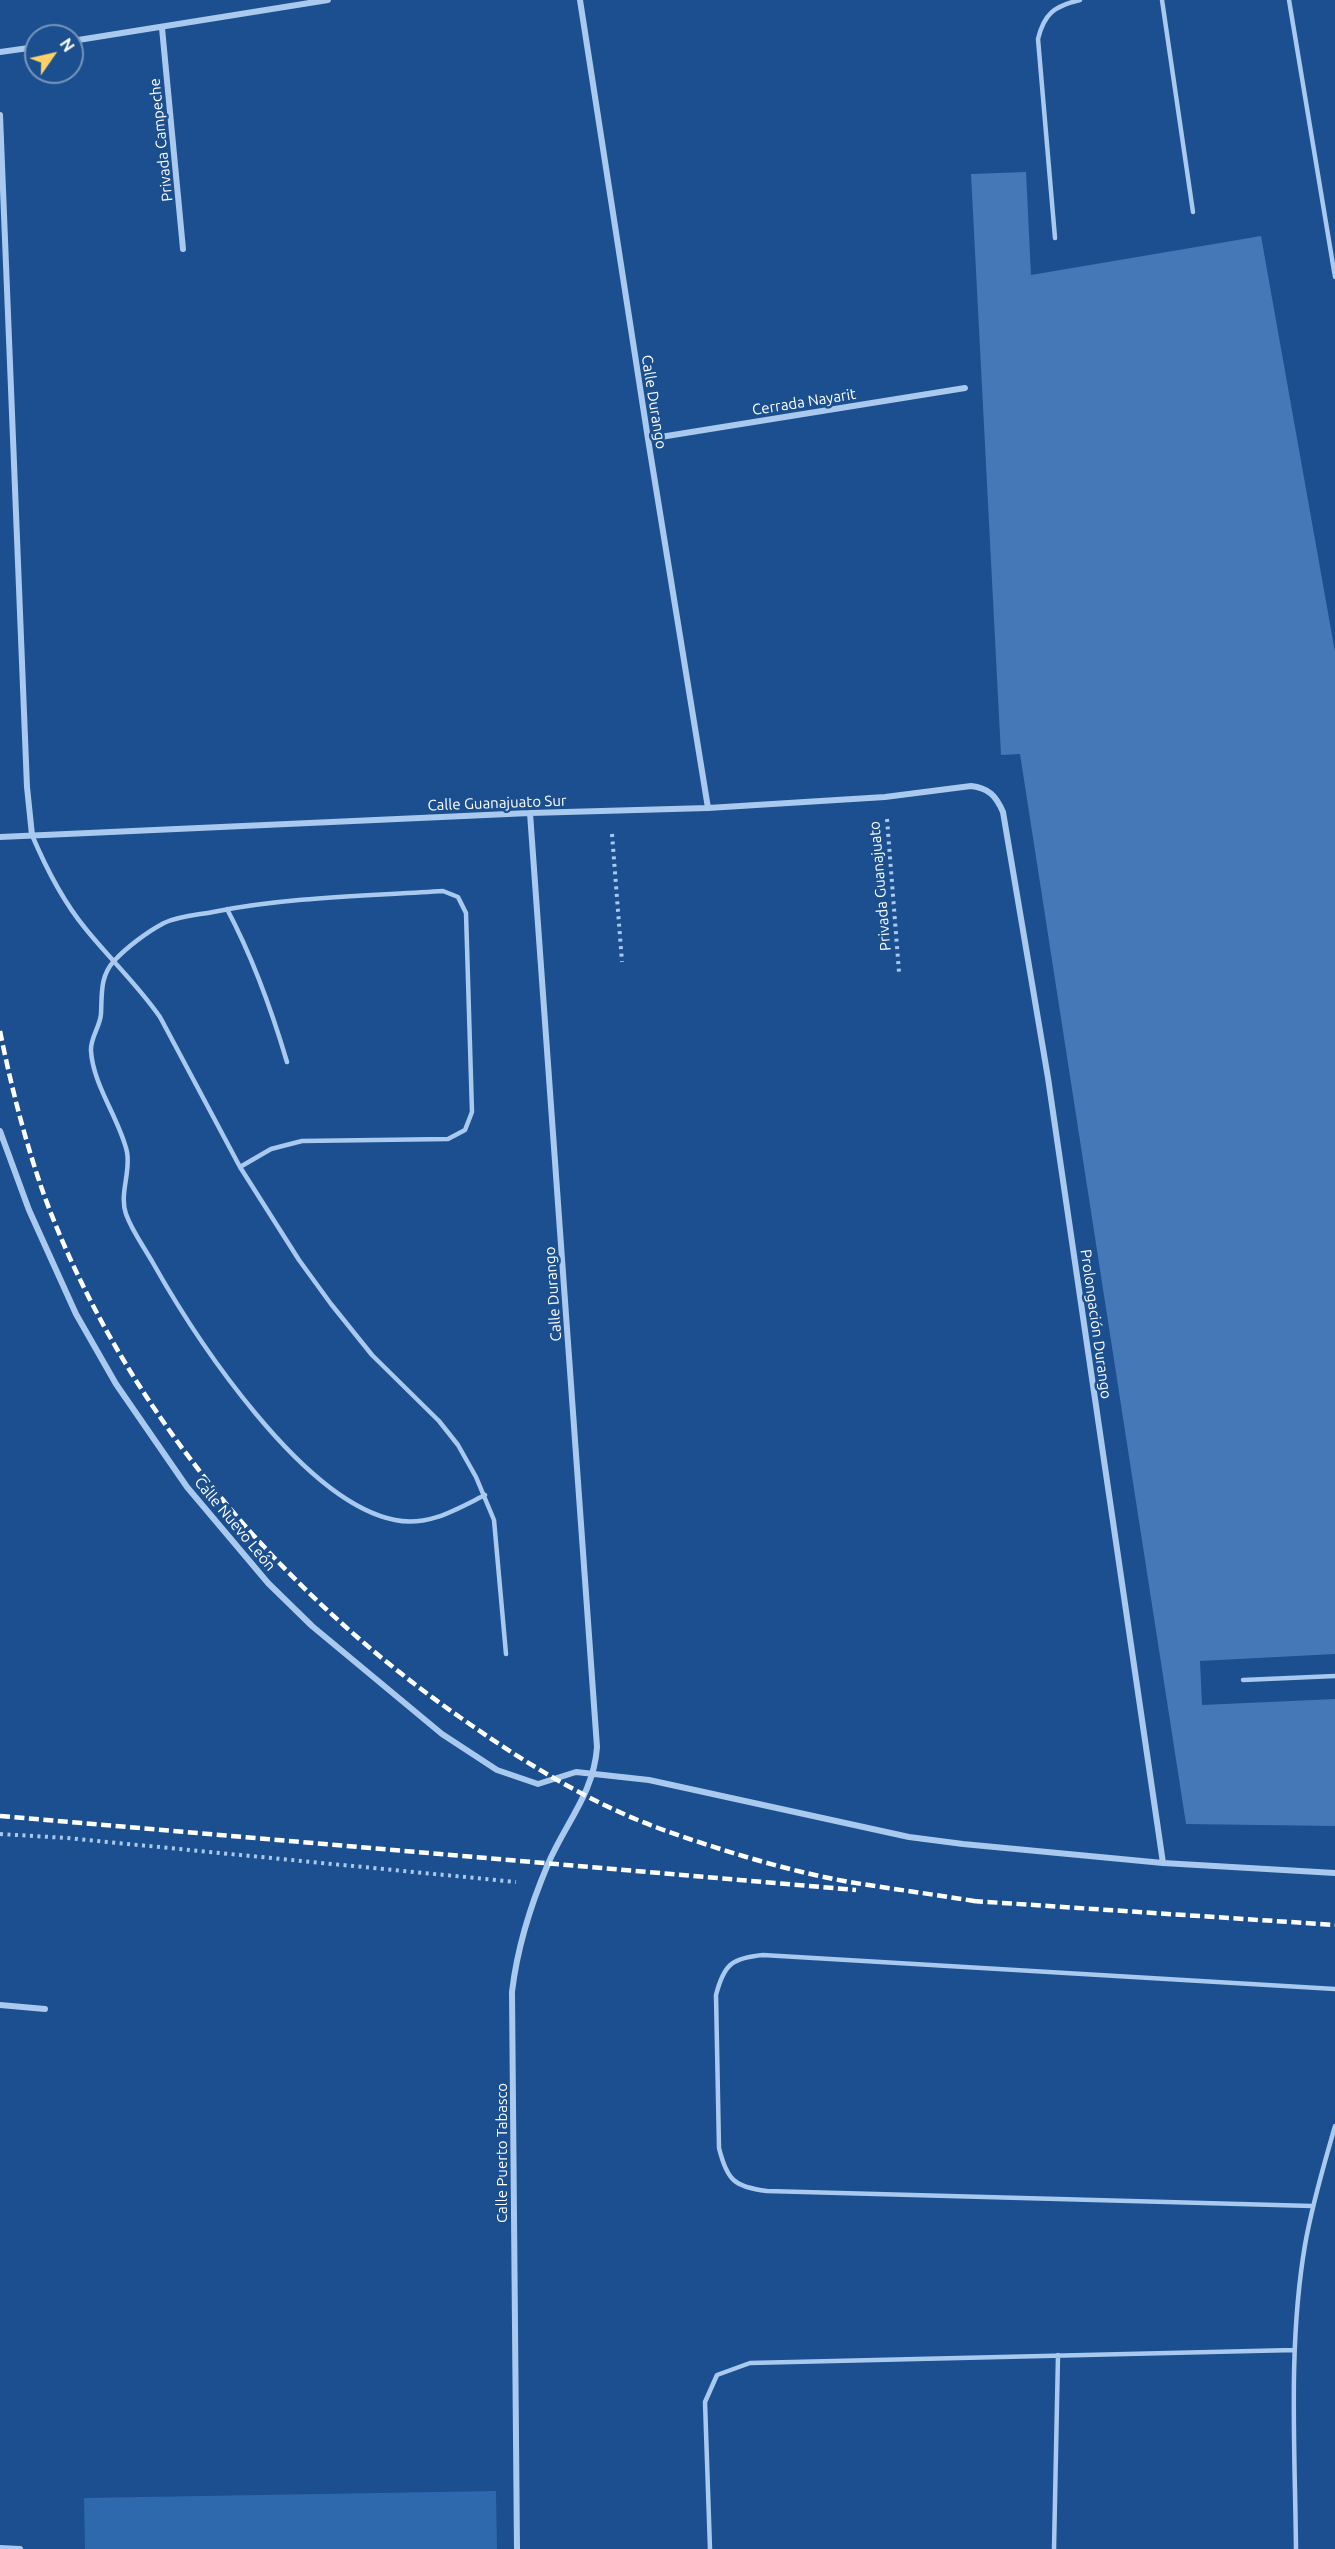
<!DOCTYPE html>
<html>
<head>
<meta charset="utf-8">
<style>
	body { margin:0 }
	#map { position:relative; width:1335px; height:2549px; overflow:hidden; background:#1b4f8f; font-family:Ubuntu,sans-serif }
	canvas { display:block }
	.north { position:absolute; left:24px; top:24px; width:60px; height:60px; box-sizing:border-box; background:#1b4f8f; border:2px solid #7695bc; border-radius:50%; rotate:56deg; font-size:16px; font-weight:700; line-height:24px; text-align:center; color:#fff }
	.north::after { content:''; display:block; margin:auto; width:21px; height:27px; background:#ffd166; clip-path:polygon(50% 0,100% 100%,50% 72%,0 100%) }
</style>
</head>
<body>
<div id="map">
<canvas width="1335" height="2549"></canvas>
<div class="north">N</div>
</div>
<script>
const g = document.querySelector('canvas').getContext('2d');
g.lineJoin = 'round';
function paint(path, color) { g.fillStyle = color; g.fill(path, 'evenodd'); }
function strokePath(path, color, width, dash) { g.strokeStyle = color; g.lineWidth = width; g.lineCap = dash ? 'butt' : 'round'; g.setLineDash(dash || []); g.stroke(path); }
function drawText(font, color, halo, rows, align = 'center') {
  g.font = font + ' Ubuntu,sans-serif'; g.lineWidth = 5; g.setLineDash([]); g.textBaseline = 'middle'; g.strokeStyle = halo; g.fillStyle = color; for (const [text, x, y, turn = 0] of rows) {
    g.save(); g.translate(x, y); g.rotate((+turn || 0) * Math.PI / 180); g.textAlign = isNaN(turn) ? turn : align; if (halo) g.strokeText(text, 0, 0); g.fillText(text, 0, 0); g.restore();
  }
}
paint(new Path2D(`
	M496,2491L497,2549H85L84,2498Z`), '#2e69ad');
paint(new Path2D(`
	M1026,172L1031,275L1261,236L1335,652V1654L1200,1661L1202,1705L1335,1699V1826L1186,1824L1020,754L1001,755L971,174Z`), '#4478b7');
strokePath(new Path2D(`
	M887,819L899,972
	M612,834L622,962
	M0,1834L67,1838L516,1882`), '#a9c9ee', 4, [3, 4.5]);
strokePath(new Path2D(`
	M1162,0L1193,212
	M1289,0L1335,277
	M1055,238L1038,39C1044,14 1054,6 1080,0
	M32,835C46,868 62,900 85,928C109,958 138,985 160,1017L240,1167L299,1260L331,1304L372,1355L439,1421L458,1445L476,1477L494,1520L506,1654
	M227,909C253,958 271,1008 287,1062
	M240,1167L271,1149L302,1141L448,1139L465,1130L472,1112L466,913L458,897L443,891C367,896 288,897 213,912C197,915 179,916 164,923C147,932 127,947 114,961C100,976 102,994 101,1014C100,1027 90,1038 91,1051C93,1085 120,1120 127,1152C131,1172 119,1194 126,1214C132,1231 144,1247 153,1263C197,1341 303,1502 395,1520C428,1527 457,1509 485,1495
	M1243,1680L1335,1676
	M1312,2206L767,2191C734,2187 727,2180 719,2148L716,1995C724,1964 732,1958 763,1955L1335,1989
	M710,2549L705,2402L717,2375L750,2363L1294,2350
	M1054,2549L1058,2355
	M1296,2549C1295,2448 1288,2345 1305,2245C1312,2204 1324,2165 1335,2126`), '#a9c9ee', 4.5);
strokePath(new Path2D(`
	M580,0L648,439L708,808
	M162,28L183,249
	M72,41L328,0
	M0,52L36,47
	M0,115L27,787L32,835
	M648,439L965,388
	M0,837L530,813L708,808L885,797L971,786C989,788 996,796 1003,812L1048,1078L1163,1863
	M0,1131L29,1210L76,1314L116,1384L187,1487L268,1583L312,1626L442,1734L497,1770L538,1784L576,1772L649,1780L909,1837L963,1844L1163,1863L1335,1873
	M0,2005L45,2009
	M0,2548L20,2549
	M517,2549L512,1992C517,1949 531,1904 548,1864C565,1824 594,1793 597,1747L530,813`), '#a9c9ee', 6);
strokePath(new Path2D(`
	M0,1031C11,1086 25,1141 44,1195C122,1406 277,1590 461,1718C522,1761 588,1802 658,1828C720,1850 784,1870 849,1882C893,1889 937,1895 981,1902
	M0,1816L856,1890
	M973,1901L1335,1925`), '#fff', 4.5, [10, 4.5]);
drawText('15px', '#fff', '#1b4f8f', [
	["Privada Campeche",161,140,-96],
	["Calle Durango",654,402,81],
	["Cerrada Nayarit",804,402,-9],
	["Calle Guanajuato Sur",497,803,-2],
	["Privada Guanajuato",880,886,-95],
	["Calle Durango",553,1294,-94],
	["Prolongación Durango",1096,1324,82],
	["Calle Nuevo León",235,1524,50],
	["Calle Puerto Tabasco",502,2153,-90]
]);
</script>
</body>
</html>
